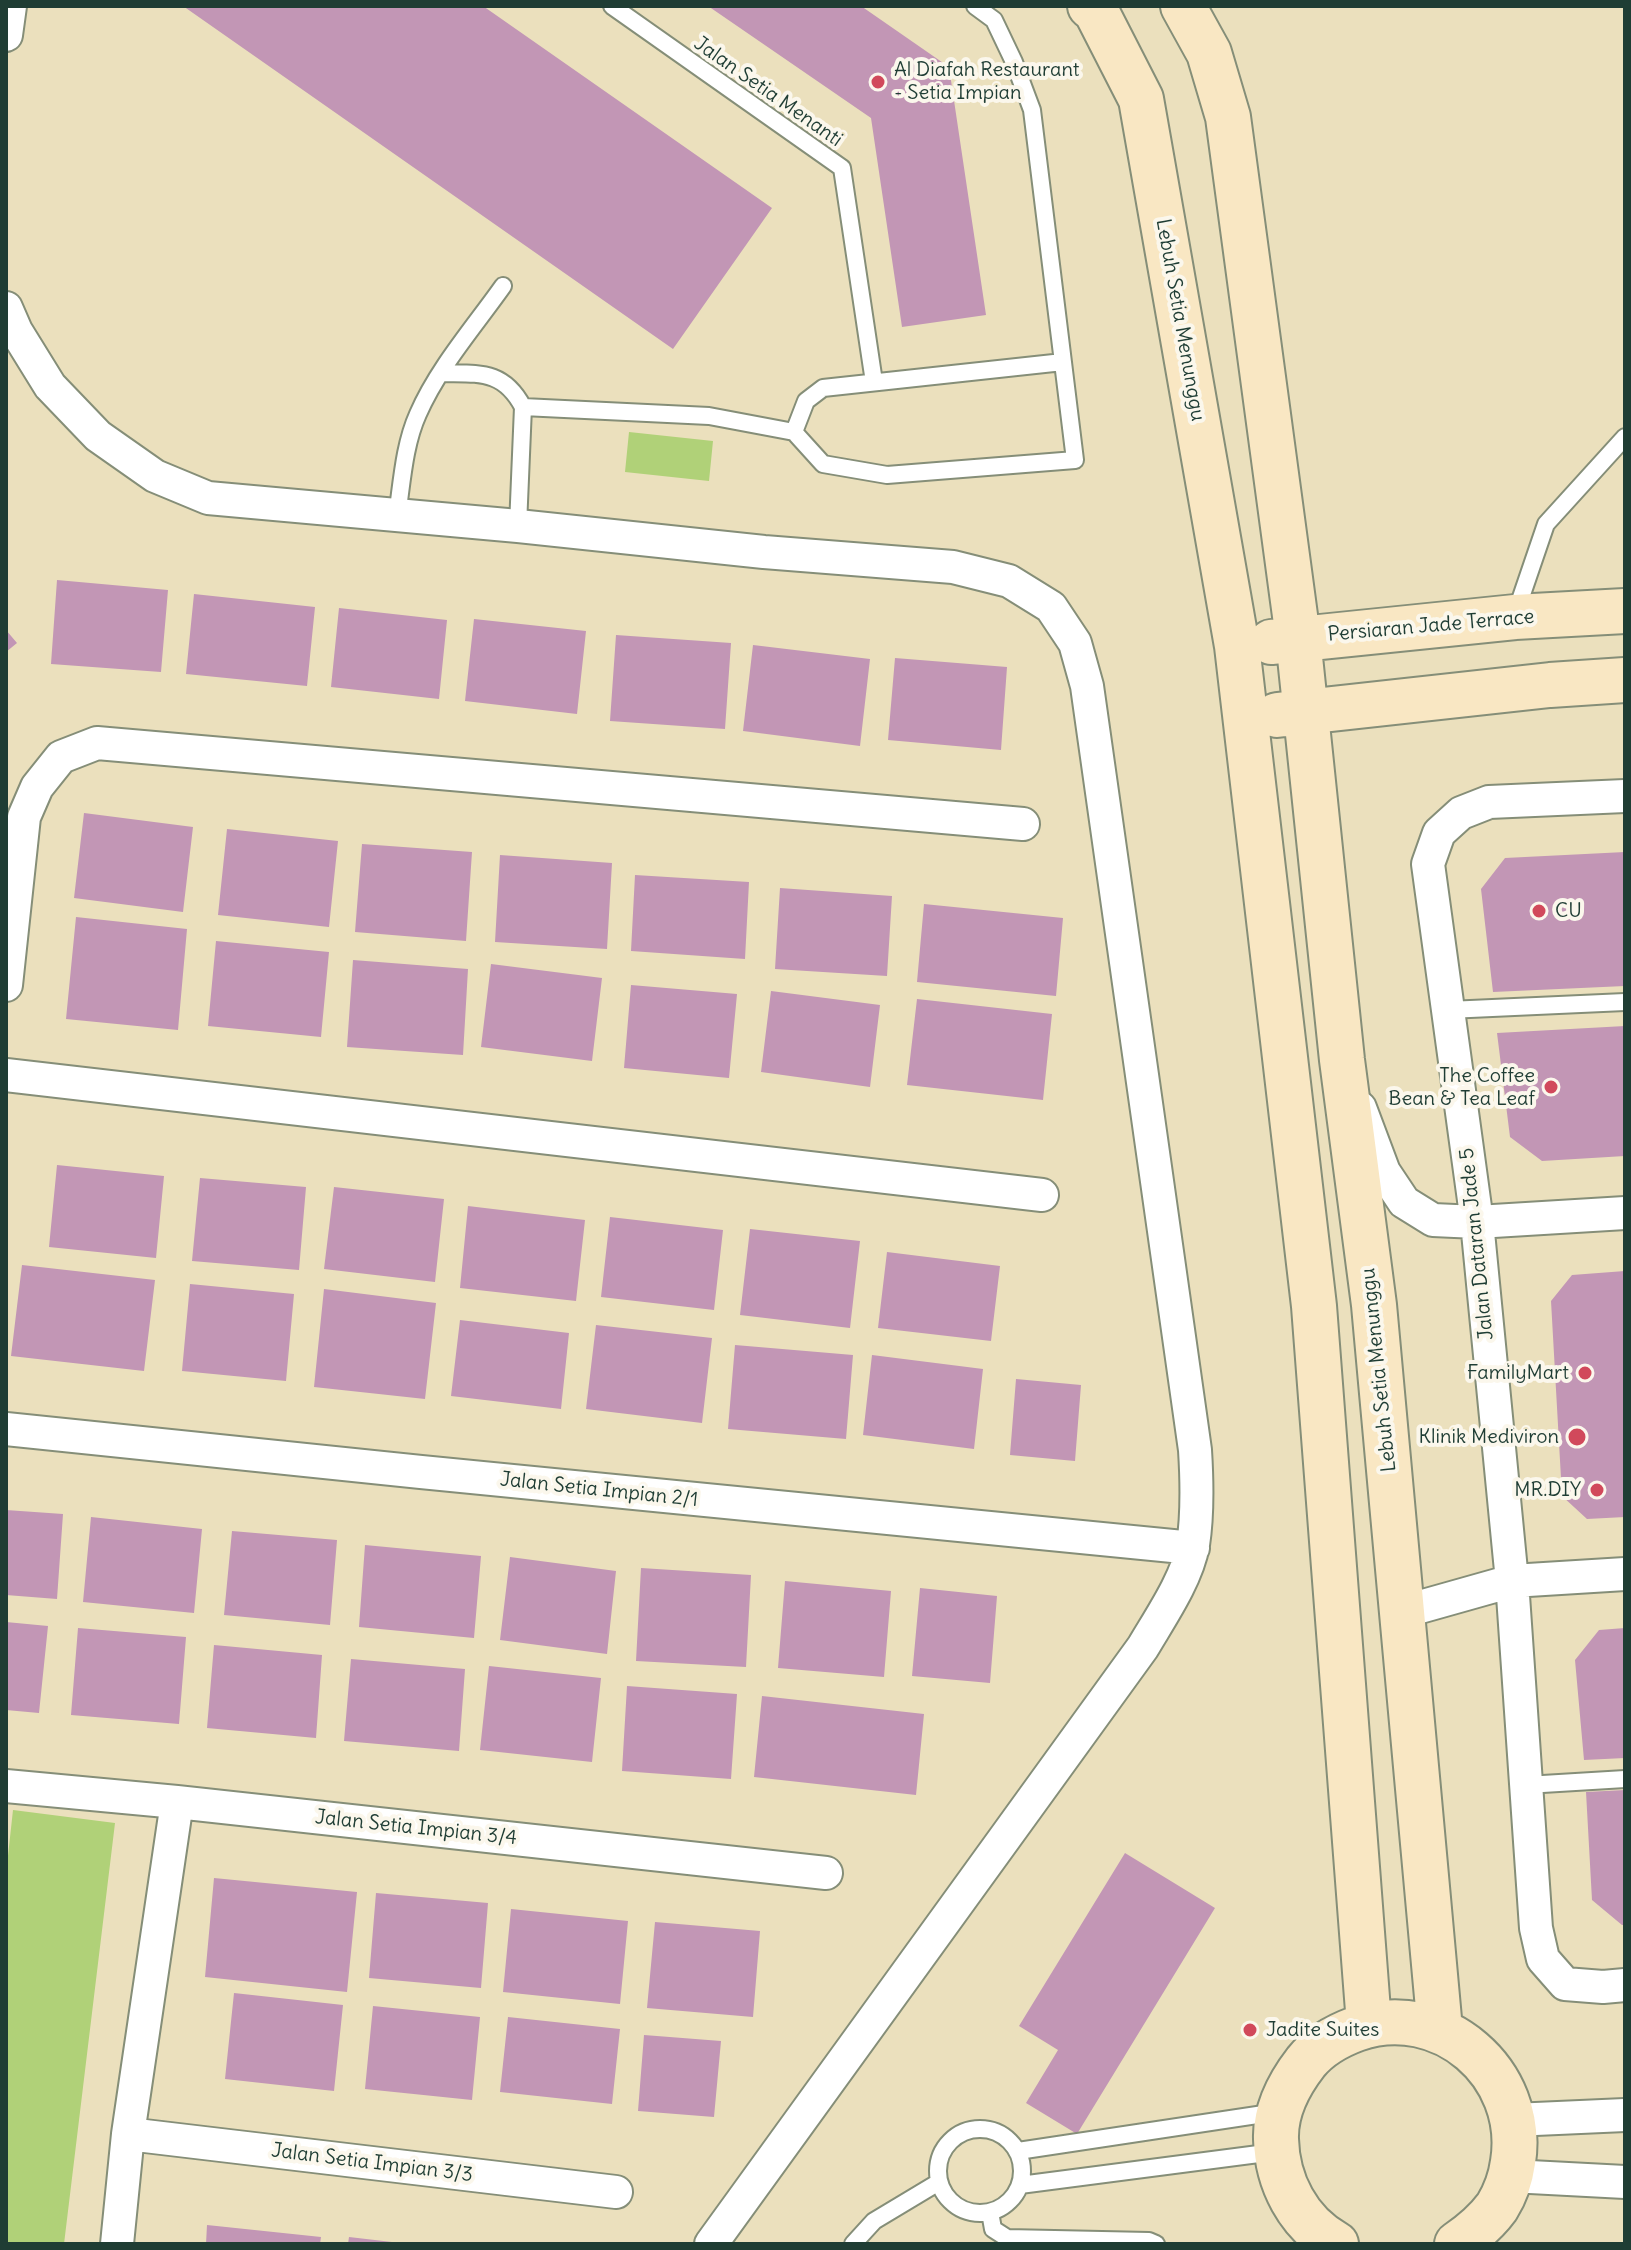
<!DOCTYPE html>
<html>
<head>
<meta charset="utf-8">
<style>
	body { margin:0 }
	#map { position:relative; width:1631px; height:2250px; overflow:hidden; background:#ebe0bd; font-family:Delius,sans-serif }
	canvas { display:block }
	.frame { position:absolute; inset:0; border:8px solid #1f3d34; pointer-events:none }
</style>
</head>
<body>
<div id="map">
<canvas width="1631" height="2250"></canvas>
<div class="frame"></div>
</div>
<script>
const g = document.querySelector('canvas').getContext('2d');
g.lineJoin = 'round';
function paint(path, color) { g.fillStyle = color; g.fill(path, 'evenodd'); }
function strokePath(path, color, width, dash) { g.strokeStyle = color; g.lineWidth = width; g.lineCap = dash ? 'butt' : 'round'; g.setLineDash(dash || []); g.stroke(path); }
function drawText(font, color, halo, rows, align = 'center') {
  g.font = font + ' Delius,sans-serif'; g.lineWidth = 8; g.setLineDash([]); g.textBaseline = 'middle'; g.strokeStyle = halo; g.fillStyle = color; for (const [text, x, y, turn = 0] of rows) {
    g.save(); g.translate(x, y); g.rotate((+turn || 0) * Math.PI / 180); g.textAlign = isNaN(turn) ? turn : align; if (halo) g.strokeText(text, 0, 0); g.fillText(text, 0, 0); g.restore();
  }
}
paint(new Path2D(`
	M629,432L713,441L709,481L625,472Z
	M13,1810L115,1823L64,2244H6V1874Z`), '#b0d178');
paint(new Path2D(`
	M183,6H483L772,208L673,349Z
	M708,6H861L949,67L986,315L902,327L871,118Z
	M57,580L168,590L161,672L51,664Z
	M194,594L315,607L307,686L186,674Z
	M339,608L447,620L439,699L331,687Z
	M474,619L586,631L577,714L465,701Z
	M6,630L17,643L6,652Z
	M616,635L731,643L725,729L610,721Z
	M753,645L870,659L860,746L743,731Z
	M895,658L1007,667L1001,750L888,740Z
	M84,813L193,827L183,912L74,898Z
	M227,829L338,841L329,927L218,915Z
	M362,844L472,852L466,941L355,932Z
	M1625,852V986L1493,992L1481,889L1505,858Z
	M500,855L612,863L607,949L495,942Z
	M635,875L749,882L745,959L631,951Z
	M780,888L892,896L887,976L775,969Z
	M924,904L1063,918L1056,996L917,982Z
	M76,917L187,929L178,1030L66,1019Z
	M216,941L329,952L321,1037L208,1026Z
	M353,960L468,969L463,1055L347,1047Z
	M491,964L602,978L592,1061L481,1047Z
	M631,985L737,994L729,1078L624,1068Z
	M771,991L880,1005L870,1087L761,1072Z
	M917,999L1052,1014L1043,1100L907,1085Z
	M1625,1026V1156L1542,1161L1510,1137L1497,1033Z
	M57,1165L164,1176L156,1258L49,1247Z
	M200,1178L306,1187L299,1270L192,1261Z
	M334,1187L444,1199L435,1282L324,1269Z
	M468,1206L585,1220L576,1301L460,1288Z
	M610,1217L723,1230L714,1310L601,1297Z
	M750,1229L860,1241L850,1328L740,1315Z
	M887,1252L1000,1266L991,1341L878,1328Z
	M22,1265L155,1280L144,1371L11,1356Z
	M1625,1271V1517L1587,1519L1562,1496L1551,1301L1572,1275Z
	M190,1284L294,1294L286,1381L182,1371Z
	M324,1289L436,1303L425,1399L314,1387Z
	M460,1320L569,1333L561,1409L451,1396Z
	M596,1325L712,1338L702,1423L586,1409Z
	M735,1345L853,1355L846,1439L728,1429Z
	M872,1355L983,1369L974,1449L863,1435Z
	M1016,1379L1081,1385L1075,1461L1010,1455Z
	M6,1510L63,1514L57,1599L6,1595Z
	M91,1517L202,1529L194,1613L83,1602Z
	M232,1531L337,1540L330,1625L224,1615Z
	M365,1545L481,1556L474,1638L359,1627Z
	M510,1557L616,1571L607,1654L500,1640Z
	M641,1568L751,1575L746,1667L636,1661Z
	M785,1581L891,1591L884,1677L778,1668Z
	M920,1588L997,1596L990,1683L912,1676Z
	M6,1622L48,1626L39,1713L6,1710Z
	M78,1628L186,1637L179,1724L71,1715Z
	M1625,1628V1758L1584,1760L1575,1660L1599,1630Z
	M214,1645L322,1655L316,1738L207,1728Z
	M351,1659L465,1669L459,1751L344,1741Z
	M489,1666L601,1678L592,1762L480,1750Z
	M627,1686L737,1694L731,1779L622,1771Z
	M762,1696L924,1714L916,1795L754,1777Z
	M1625,1790V1925H1622L1592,1900L1586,1792Z
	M1125,1853L1215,1908L1077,2134L1026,2103L1058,2050L1019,2026Z
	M214,1878L357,1892L347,1992L205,1977Z
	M376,1893L488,1903L481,1988L369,1978Z
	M511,1909L628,1921L620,2004L503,1992Z
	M655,1922L760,1931L753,2017L647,2008Z
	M234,1993L343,2005L334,2091L225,2079Z
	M373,2006L480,2017L472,2100L365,2089Z
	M508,2017L620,2029L612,2104L500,2092Z
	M644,2035L721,2041L714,2117L638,2111Z
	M207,2225L321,2237L320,2244H206Z
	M349,2237L392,2242L391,2244H348Z`), '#c296b5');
const lane = new Path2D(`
	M612,6L842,168L874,382
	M975,6L994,20L1014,62L1032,110L1075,460L887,475L823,464L794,432L806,401L823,388L1063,362
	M441,373C478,374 503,369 523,407L518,526
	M523,407L709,416L794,432
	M397,516C402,482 404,445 418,414C438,368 474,327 503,286
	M1515,615L1546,524L1625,437
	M1448,1010L1625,1002
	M1526,1785L1625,1779
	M938 2171a42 42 0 1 1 84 0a42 42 0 1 1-84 0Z
	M1018,2151L1277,2112
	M1020,2185L1274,2152
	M990,2212L993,2229L1007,2238L1149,2241L1156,2244
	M853,2244L874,2221L939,2182`);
const street = new Path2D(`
	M6,35L10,6
	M6,308L16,331L50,386L98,436L155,476L208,498L518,526L764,552L953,567L1009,581L1051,607L1075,643L1087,686L1195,1450C1197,1482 1198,1513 1193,1545C1187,1579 1160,1618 1143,1647L711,2244
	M1625,796L1489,802L1461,813L1439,833L1428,864L1477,1222L1512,1581L1536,1928L1543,1959L1565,1984L1603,1987L1625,1985
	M6,985L24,817L37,787L61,757L97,743L1023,824
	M6,1075L1042,1195
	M1360,1108L1384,1172L1404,1202L1433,1220L1477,1222L1625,1213
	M6,1429L421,1472L1193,1548
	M1402,1612L1512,1581L1625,1574
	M6,1786L177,1802L826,1873
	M1513,2120L1625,2115
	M128,2134L616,2192
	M1511,2176L1625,2182
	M117,2244L128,2134L177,1802`);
const secondary = new Path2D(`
	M1090,6L1096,11L1141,99L1237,646L1314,1306L1369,2024
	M1183,6L1209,53L1228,117L1298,638L1342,1060L1374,1305L1440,2030
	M1271,642L1515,617L1625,611
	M1277,715L1550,685L1625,680
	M1336,2244C1298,2223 1277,2182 1276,2139C1275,2110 1289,2084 1306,2062C1319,2046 1337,2036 1356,2029C1441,1999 1527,2073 1513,2162C1511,2177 1505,2194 1497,2207C1486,2222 1473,2233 1457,2244`);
strokePath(lane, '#858e78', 20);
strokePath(street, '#858e78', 36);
strokePath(secondary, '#858e78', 48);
strokePath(lane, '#fff', 16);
strokePath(street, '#fff', 32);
strokePath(secondary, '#f9e7c3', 44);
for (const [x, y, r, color] of [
	[878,82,8,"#d1495b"],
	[1539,911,8,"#d1495b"],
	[1551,1087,8,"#d1495b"],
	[1585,1373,8,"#d1495b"],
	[1577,1437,10,"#d1495b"],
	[1597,1490,8,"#d1495b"],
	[1250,2030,8,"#d1495b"]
]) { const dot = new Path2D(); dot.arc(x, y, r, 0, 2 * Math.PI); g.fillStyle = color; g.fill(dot); strokePath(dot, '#fbf7ec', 3); }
drawText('20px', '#1f3d34', '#fbf7ec', [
	["Al Diafah Restaurant",894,70,"left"],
	["- Setia Impian",894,93,"left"],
	["CU",1555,911,"left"],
	["The Coffee",1535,1076],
	["Bean & Tea Leaf",1535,1099],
	["FamilyMart",1569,1373],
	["Klinik Mediviron",1559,1437],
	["MR.DIY",1581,1490],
	["Jadite Suites",1266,2030,"left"]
], 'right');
drawText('20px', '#1f3d34', '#fbf7ec', [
	["Jalan Setia Menanti",768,92,35],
	["Lebuh Setia Menunggu",1180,320,80],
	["Persiaran Jade Terrace",1431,626,-5],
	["Jalan Dataran Jade 5",1477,1244,-96],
	["Lebuh Setia Menunggu",1379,1370,-96],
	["Jalan Setia Impian 2/1",599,1490,6],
	["Jalan Setia Impian 3/4",416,1828,6],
	["Jalan Setia Impian 3/3",372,2163,7]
]);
</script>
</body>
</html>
